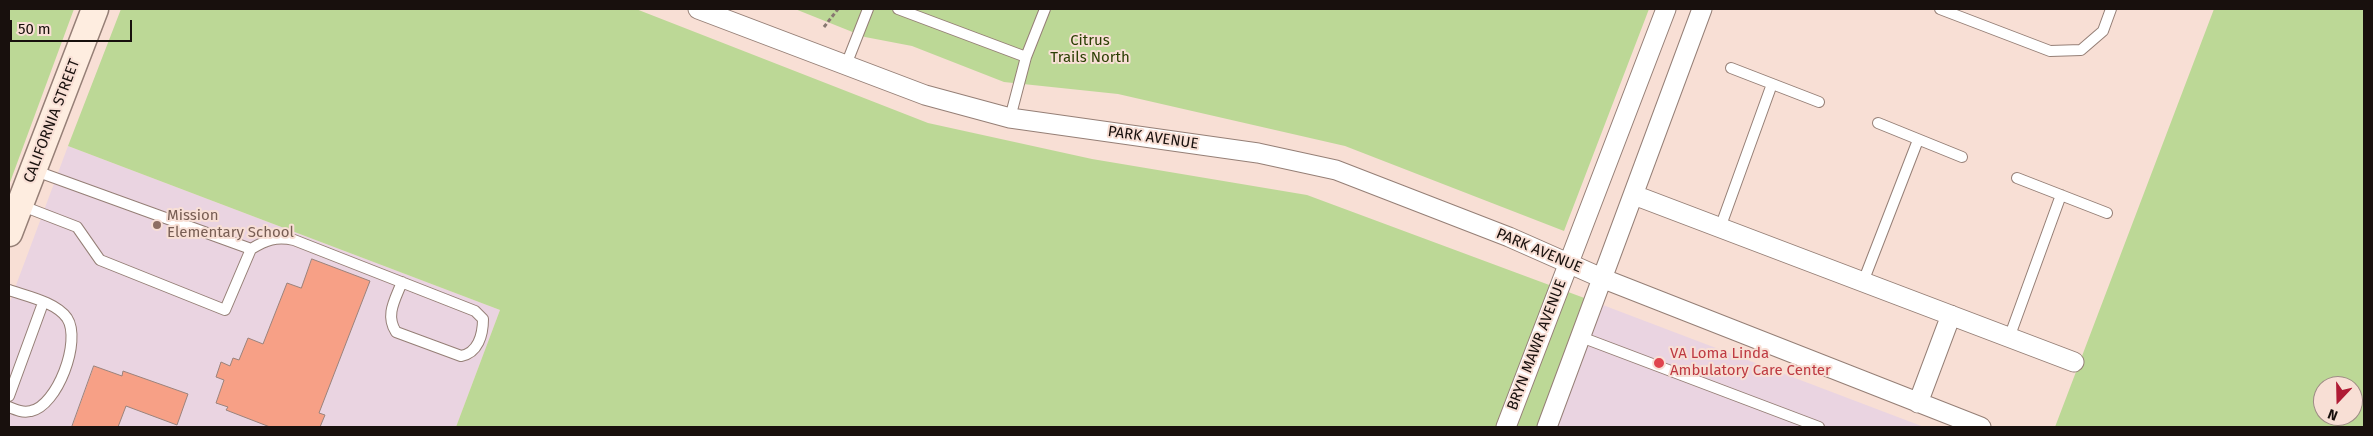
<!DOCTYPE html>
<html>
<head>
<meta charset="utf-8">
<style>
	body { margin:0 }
	#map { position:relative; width:2373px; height:436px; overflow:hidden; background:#f8dfd5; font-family:"Fira Sans",sans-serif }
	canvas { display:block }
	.frame { position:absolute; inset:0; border:10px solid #18100d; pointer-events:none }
	.north { position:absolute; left:2313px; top:376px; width:50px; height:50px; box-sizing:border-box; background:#f8dfd5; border:1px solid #9e8c85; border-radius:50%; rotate:201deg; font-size:14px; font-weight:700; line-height:20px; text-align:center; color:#18100d }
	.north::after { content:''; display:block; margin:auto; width:18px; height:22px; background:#af1b34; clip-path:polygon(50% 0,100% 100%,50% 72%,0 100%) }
	.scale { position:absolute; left:10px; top:20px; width:122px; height:22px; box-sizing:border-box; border:2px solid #18100d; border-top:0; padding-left:6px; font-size:15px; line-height:18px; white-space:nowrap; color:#18100d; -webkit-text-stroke:4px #f8dfd5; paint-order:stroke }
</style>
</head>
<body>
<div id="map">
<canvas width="2373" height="436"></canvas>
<div class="frame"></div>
<div class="north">N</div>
<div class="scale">50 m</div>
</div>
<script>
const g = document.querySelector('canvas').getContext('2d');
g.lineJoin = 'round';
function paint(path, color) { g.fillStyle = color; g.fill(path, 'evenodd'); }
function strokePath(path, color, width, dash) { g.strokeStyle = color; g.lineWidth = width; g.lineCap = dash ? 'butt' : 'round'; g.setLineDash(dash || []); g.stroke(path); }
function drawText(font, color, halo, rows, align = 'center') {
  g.font = font + ' "Fira Sans",sans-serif'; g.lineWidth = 4; g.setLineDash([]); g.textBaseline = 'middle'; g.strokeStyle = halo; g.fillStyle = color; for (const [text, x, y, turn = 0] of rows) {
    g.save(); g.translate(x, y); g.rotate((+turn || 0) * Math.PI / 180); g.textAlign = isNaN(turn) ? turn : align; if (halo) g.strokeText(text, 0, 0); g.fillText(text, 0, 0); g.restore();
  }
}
paint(new Path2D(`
	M68,146L500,310L456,427H9V304Z
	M1587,299L1924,427H1538Z`), '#ead4e1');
paint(new Path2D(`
	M9,9H74L9,185Z
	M121,9H636L928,123L1092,159L1307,195L1587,299L1538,427H456L500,310L68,146Z
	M795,9H1649L1564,231L1345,146L1118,94L1004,82L912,46L865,37Z
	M2214,9H2364V427H2055ZM2323,386H2353V416H2323Z`), '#bcd896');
const building = new Path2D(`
	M312,259L370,281L319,413L325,415L320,427H270L226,410L228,407L216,403L224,380L216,377L221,362L230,366L233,358L239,360L248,338L263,344L287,283L301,288Z
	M94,366L122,376L123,371L188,394L177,425L126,406L118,427H72Z`);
paint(building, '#f7a086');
strokePath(building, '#9b837c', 1);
const lane = new Path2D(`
	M898,9L1026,57
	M1940,9L2050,51L2081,50L2103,31L2111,9
	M846,65L868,9
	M1731,68L1819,102
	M1010,118L1026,57L1045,9
	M1878,123L1962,157
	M2017,178L2107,213
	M20,205L77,227L100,260L225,310L251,249L33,170
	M1720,228L1772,84
	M251,249C266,240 276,236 294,240L475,311L483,319C483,335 478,353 461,356L396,332C385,315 395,300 402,282
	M1863,282L1918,140
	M9,290C26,296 56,302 67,318C82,341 57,406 31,411C23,413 16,410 9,407
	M1581,337L1819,427
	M2009,338L2061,195
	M9,396L43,303`);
const street = new Path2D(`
	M698,9L925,95L1010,118L1258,153L1336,170L1509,237L1604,279L1981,427
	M1634,195L2074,362
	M1918,403L1951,315
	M1506,427L1666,9
	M1547,427L1702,9`);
const secondary = new Path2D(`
	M9,233L95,9`);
strokePath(lane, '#957f76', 12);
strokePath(street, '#957f76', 21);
strokePath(secondary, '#957f76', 29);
strokePath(new Path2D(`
	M824,27L838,9`), '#887771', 3, [4, 2.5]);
strokePath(lane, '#fff', 10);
strokePath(street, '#fff', 19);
strokePath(secondary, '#feede0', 26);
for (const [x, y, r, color] of [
	[157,225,5,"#8d6e63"],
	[1659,363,6,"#e0444e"]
]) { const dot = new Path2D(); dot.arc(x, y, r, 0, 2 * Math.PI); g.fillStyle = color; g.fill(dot); strokePath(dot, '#f8dfd5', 2); }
drawText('15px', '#2c3f04', '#f8dfd5', [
	["Citrus",1090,41],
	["Trails North",1090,58]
]);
drawText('15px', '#18100d', '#f8dfd5', [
	["CALIFORNIA STREET",52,121,-69],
	["PARK AVENUE",1153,138,8],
	["PARK AVENUE",1539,251,23],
	["BRYN MAWR AVENUE",1537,345,-69]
]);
drawText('15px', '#785e54', '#f8dfd5', [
	["Mission",167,216],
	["Elementary School",167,233]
], 'left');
drawText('15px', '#be3a42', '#f8dfd5', [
	["VA Loma Linda",1670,354],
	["Ambulatory Care Center",1670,371]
], 'left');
</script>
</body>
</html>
